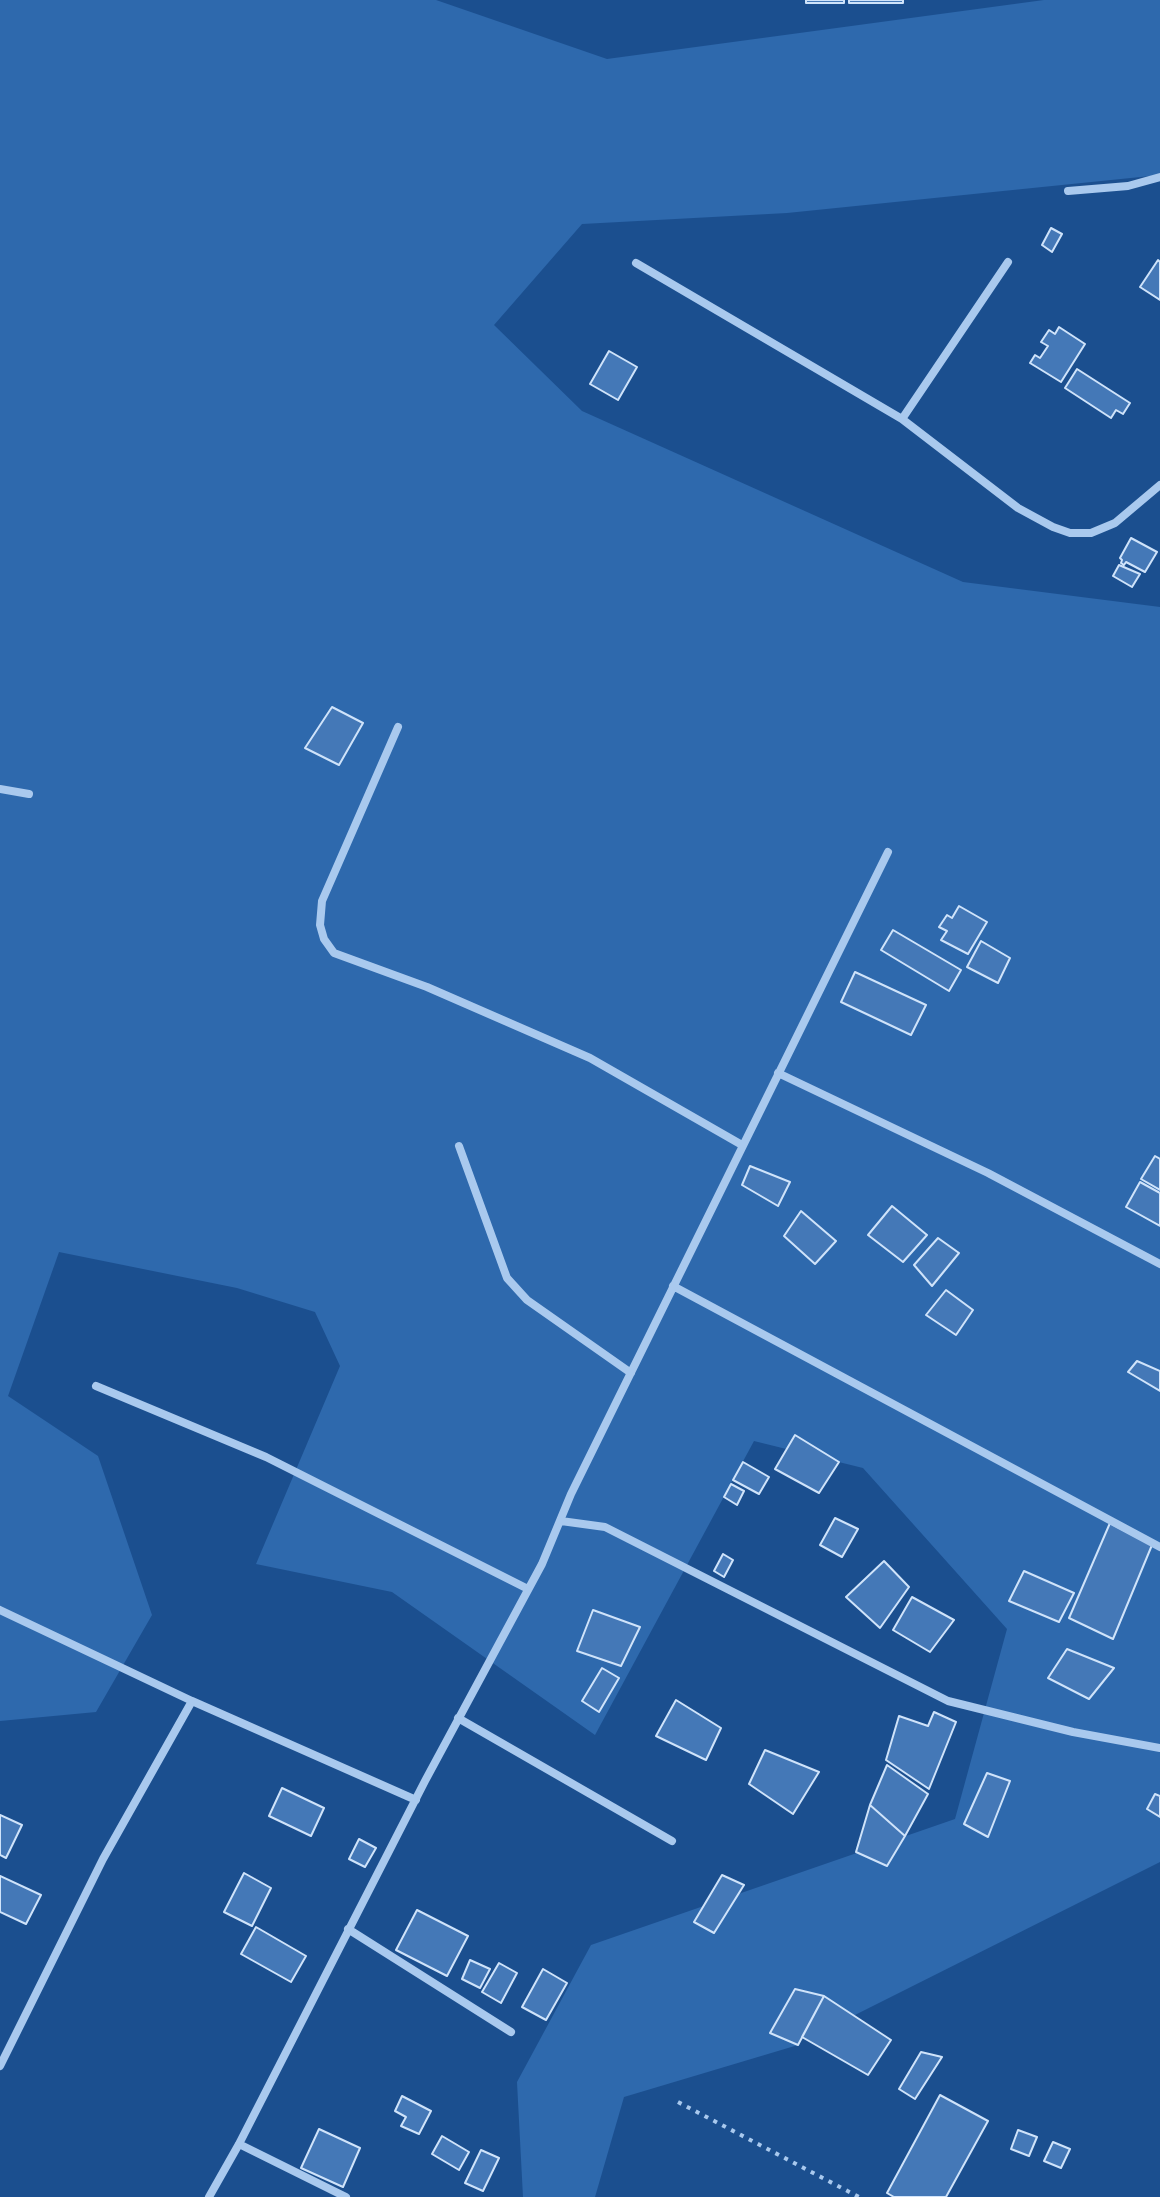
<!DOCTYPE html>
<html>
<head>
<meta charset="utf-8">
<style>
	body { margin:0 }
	canvas { display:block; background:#1b4f8f }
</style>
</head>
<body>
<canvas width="1160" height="2197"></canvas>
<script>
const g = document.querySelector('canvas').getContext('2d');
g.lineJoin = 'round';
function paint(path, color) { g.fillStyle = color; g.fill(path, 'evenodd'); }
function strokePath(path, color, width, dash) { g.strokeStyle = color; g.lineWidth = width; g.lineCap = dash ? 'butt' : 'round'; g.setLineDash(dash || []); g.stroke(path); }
paint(new Path2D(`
	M0,0H436L607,59L1044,0H1160V175L787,213L582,224L494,325L582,411L963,582L1160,607V1862L829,2028L802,2037L798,2045L624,2097L595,2197H523L517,2082L591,1945L955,1819L1007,1629L863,1468L754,1441L595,1735L392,1592L256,1564L340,1366L315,1312L237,1288L59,1252L8,1396L98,1456L152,1615L96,1712L0,1721Z`), '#2e69ad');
const building = new Path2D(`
	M806,0H844V3H806Z
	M849,0H903V3H849Z
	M1051,228L1062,234L1052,252L1042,245Z
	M1158,260L1160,262V300L1140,287Z
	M1059,327L1085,344L1061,382L1030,363L1035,355L1040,358L1048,346L1041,342L1049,330L1055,334Z
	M609,351L637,367L618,400L590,384Z
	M1077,369L1130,403L1123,414L1116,410L1111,418L1065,388Z
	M1131,538L1157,552L1145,572L1126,562L1124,565L1121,563L1122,560L1120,558Z
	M1119,565L1140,574L1132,587L1113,576Z
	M332,707L363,723L339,765L305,748Z
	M959,906L987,922L968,954L941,940L947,931L939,927L947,915L952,918Z
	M893,930L961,970L949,991L881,950Z
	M981,941L1010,958L998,983L967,967Z
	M855,972L926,1005L911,1035L841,1002Z
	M1155,1156L1160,1159V1190L1141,1179Z
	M750,1166L790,1182L778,1206L742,1185Z
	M1140,1182L1160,1193V1226L1126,1207Z
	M892,1206L927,1235L903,1262L868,1235Z
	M801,1211L836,1241L815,1264L784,1236Z
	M938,1238L959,1253L932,1286L914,1265Z
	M946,1290L973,1310L956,1335L926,1315Z
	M1137,1361L1160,1371V1391L1128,1372Z
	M795,1435L839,1462L819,1493L775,1469Z
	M743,1462L769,1477L759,1494L733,1480Z
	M731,1484L744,1491L737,1505L724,1497Z
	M835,1518L858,1529L842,1557L820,1545Z
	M1110,1523L1152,1545L1113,1639L1069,1618Z
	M723,1554L733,1560L724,1577L714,1571Z
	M884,1561L909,1587L880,1628L846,1597Z
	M1024,1571L1074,1593L1059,1622L1009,1601Z
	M912,1597L954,1620L930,1652L893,1630Z
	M593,1610L640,1627L621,1666L577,1651Z
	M1067,1649L1114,1668L1089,1699L1048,1678Z
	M602,1668L619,1678L599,1712L582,1701Z
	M676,1700L721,1728L706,1760L656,1736Z
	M934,1712L956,1722L929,1789L886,1760L899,1716L928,1726Z
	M765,1750L819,1772L793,1814L749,1784Z
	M887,1765L928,1794L905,1836L870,1805Z
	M987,1773L1010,1781L988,1837L964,1824Z
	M282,1788L324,1808L311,1836L269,1816Z
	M1155,1794L1160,1796V1817L1147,1809Z
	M870,1805L905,1836L887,1866L856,1852Z
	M0,1815L22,1825L6,1858L0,1855Z
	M359,1839L376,1848L365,1867L349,1859Z
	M244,1873L271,1888L252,1926L224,1912Z
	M722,1875L744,1885L714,1933L694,1922Z
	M0,1876L41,1895L26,1924L0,1912Z
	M417,1910L468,1936L447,1976L396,1950Z
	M256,1927L306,1956L291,1982L241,1954Z
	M470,1960L490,1969L480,1988L462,1979Z
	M499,1963L517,1973L501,2003L482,1992Z
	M543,1969L567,1983L546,2020L522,2007Z
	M795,1989L824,1996L798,2045L770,2033Z
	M824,1996L891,2040L868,2075L802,2037Z
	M921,2052L942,2057L915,2099L899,2089Z
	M940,2095L988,2121L946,2197H894L887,2193Z
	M402,2096L431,2111L419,2134L401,2126L406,2117L395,2111Z
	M319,2129L360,2148L343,2187L301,2168Z
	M1018,2130L1037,2137L1029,2156L1011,2149Z
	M442,2136L469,2152L459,2170L432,2154Z
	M1053,2142L1070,2149L1061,2168L1044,2161Z
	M481,2150L499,2158L483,2191L465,2183Z`);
paint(building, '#4478b7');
strokePath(building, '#cfe3fa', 2);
strokePath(new Path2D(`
	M678,2102L859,2197`), '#a9c9ee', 4, [4, 6]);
strokePath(new Path2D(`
	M1068,191L1128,186L1160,177
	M636,263L902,419L1018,508L1053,527L1070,533H1091L1115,523L1160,485
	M902,419L1008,262
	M398,727L322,901L320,925L324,939L334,953L427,987L590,1058L742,1145
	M0,789L29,794
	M778,1073L988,1173L1160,1264
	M459,1146L507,1278L527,1300L631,1373
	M673,1286L1160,1547
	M96,1386L266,1457L528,1589
	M561,1521L605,1527L948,1701L1073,1732L1160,1748
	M0,1610L192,1701L416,1800
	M458,1718L672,1841
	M348,1929L511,2032
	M0,2066L103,1859L192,1701
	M239,2144L346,2197
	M209,2197L239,2144L425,1781L542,1564L571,1494L888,852`), '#a9c9ee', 8);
</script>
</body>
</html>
